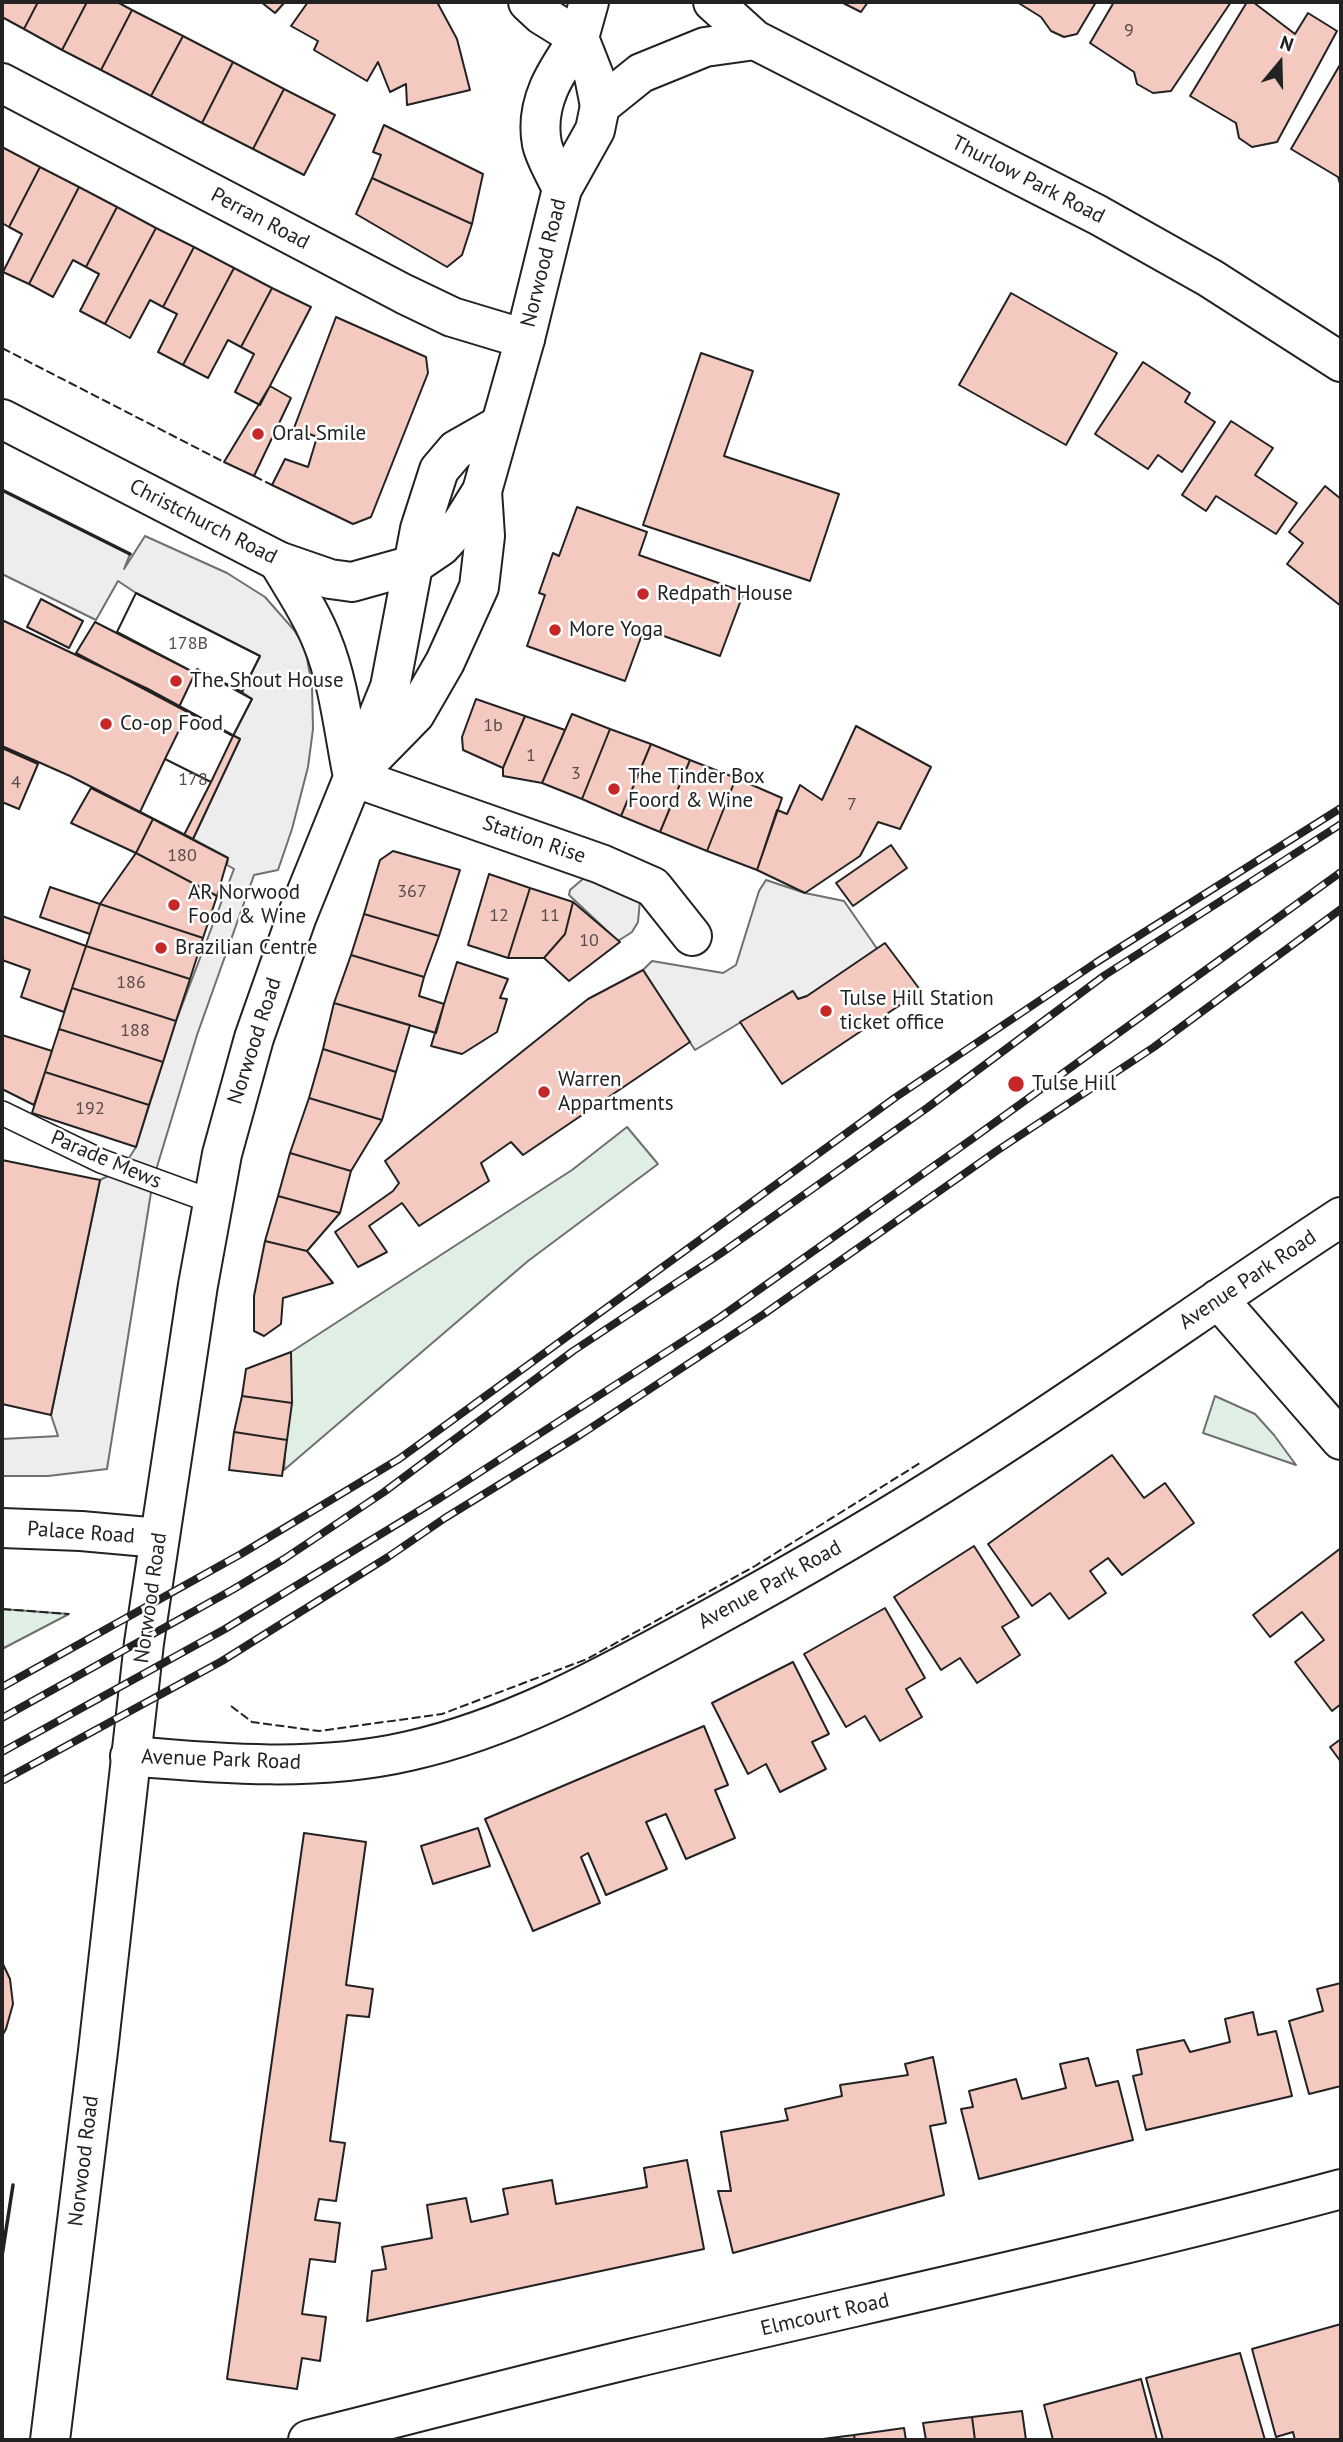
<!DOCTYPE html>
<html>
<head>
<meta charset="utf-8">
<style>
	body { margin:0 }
	#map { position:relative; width:1343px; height:2442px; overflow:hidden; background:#fff; font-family:"PT Sans",sans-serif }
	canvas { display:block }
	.frame { position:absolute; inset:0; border:4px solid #222; pointer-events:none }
	.north { position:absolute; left:1245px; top:28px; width:70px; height:70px; -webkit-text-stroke:5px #fff; paint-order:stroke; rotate:19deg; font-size:19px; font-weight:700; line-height:28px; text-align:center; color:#222 }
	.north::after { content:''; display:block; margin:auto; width:24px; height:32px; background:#222; clip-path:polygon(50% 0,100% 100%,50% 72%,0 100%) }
</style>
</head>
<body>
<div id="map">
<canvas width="1343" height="2442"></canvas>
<div class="frame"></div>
<div class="north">N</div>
</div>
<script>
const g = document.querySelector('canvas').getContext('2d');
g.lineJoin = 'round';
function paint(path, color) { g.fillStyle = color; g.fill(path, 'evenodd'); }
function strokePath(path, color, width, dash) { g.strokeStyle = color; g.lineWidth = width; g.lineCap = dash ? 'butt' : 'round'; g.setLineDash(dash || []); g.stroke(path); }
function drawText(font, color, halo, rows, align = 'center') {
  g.font = font + ' "PT Sans",sans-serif'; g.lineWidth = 5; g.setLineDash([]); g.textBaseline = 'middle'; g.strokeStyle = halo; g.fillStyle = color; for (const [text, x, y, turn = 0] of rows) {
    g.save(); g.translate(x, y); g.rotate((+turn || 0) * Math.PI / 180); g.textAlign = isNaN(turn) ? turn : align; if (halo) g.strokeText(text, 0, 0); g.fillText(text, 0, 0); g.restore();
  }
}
const green = new Path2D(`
	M627,1127L658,1164L528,1261L284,1470L291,1352L572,1170Z
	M1215,1396L1255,1414L1274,1435L1296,1465L1203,1433Z
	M2,1609L69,1614L2,1649Z`);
paint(green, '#e0efe3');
strokePath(green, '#6f6f6f', 2);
const parking = new Path2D(`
	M2,490L130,554L124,569L145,536L227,573L265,597L294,630L305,648L312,685L313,729L308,767L292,829L278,870L254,875L197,1035L153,1180L107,1469L48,1476H2V1439L58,1436L51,1415L100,1180L122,1169L136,1147L176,1021L234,869L227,865L228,858L193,839L240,739L233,736L252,699L242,692L260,656L136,593L118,581L96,620L2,574Z
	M584,878L640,900L638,922L632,932L618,941L569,895L570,890Z
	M766,880L805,893L844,901L878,950L807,996L798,999L792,991L695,1050L643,970L652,961L723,973L736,965L759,891Z`);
paint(parking, '#ededed');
strokePath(parking, '#6f6f6f', 2);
const building = new Path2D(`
	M2,2H38L24,29L2,17Z
	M38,2H87L62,50L24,29Z
	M87,2H119V3L132,10L101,70L62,50Z
	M261,2H285L275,13Z
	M308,2H437L457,39L470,90L407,105L406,84L390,92L378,62L367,81L314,50L318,41L291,26Z
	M841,2H868L861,12Z
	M1017,2H1096L1077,34L1064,37L1051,31L1041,17Z
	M1114,2H1231L1171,91L1153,93L1137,84L1134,72L1090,43Z
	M1247,2H1253L1295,34L1308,13L1337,31L1277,142L1252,147L1239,138L1236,123L1190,96Z
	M132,10L183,36L151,96L101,70Z
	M183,36L233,62L202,123L151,96Z
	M233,62L284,89L253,149L202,123Z
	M1341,63V187L1338,177L1291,149Z
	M284,89L335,115L304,175L253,149Z
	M384,125L483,174L472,224L372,178L381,155L373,152Z
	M2,147L40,167L9,227L2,223Z
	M40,167L79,187L29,284L3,272L22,234L9,227Z
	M372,178L472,224L462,255L447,267L356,214Z
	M79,187L117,207L86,267L73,260L53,297L29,284Z
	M117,207L156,228L105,324L80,311L99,274L86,267Z
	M156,228L194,247L163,307L150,300L130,338L105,324Z
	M194,247L234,268L183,365L158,352L177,314L163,307Z
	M234,268L272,288L241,347L228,340L208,378L183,365Z
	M272,288L311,307L260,405L235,392L254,354L241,347Z
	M1011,293L1117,353L1066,445L959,385Z
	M336,317L426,357L428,373L371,517L353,524L272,485L285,459L308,467L317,437L294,428Z
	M701,353L753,371L724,456L839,494L810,581L643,525Z
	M1143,362L1190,393L1185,402L1215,422L1182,472L1158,455L1148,469L1095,434Z
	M270,386L291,398L254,476L224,462Z
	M1231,421L1273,448L1255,475L1297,503L1276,534L1216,496L1206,511L1182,495Z
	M1325,486L1341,499V606L1287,564L1303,543L1289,532Z
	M577,507L647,532L639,555L744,592L720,656L644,629L625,681L527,646L545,595L539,593L553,553L559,556Z
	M136,593L260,656L242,692L197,669L195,673L117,632Z
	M136,593L260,656L242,692L197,669L195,673L117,632Z
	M41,599L83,621L69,648L27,627Z
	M2,620L148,689L240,739L193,839L70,776L2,746Z
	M95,622L195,673L197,669L252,699L233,736L76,653Z
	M197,669L252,699L233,736L179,707Z
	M476,699L525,716L503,768L463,750L462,737Z
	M188,712L233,736L211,782L165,759Z
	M572,714L610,729L582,799L542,783Z
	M525,716L565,730L542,783L503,776V768Z
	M856,726L931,767L900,829L878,822L860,856L805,893L757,870L777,810L787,814L800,785L822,800Z
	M610,729L651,744L621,816L582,799Z
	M651,744L690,760L660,832L621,816Z
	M2,748L38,764L19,809L2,802Z
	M165,759L211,782L184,835L140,812Z
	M690,760L736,778L707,851L660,832Z
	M736,778L782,798L757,870L707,851Z
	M91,788L153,819L136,853L71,823Z
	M153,819L228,858L217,896L136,853Z
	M891,845L907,868L853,906L836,883Z
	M393,851L460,870L439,936L364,914L380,860Z
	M136,853L217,896L203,938L100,904Z
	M489,874L530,888L508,958L468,945Z
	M50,887L100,904L90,934L40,917Z
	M530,888L573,902L565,934L544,958H508Z
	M573,902L620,942L569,981L544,958L565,934Z
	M100,904L203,938L190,979L86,946Z
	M364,914L439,936L424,977L351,955Z
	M2,916L86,946L64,1012L21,997L30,970L2,960Z
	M885,943L921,991L782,1084L740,1022L793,991L798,999L807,996Z
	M86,946L190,979L176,1021L72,988Z
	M351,955L424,977L419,996L444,1004L436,1033L334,1003Z
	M457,962L508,979L500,998L507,999L497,1032L462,1054L431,1046Z
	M643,970L690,1042L523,1155L511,1142L481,1163L489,1181L419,1226L402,1203L369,1226L387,1252L358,1267L335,1232L393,1191L399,1183L385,1161L588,999Z
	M72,988L176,1021L163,1062L59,1029Z
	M334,1003L410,1025L396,1072L323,1049Z
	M59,1029L163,1062L149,1105L45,1072Z
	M2,1035L52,1051L34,1105L2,1089Z
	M323,1049L396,1072L382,1120L309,1098Z
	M45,1072L149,1105L136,1147L32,1113Z
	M309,1098L382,1120L351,1171L290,1153Z
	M290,1153L351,1171L340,1213L278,1196Z
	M2,1160L100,1180L51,1415L2,1404Z
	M278,1196L340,1213L307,1251L265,1241Z
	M265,1241L307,1251L333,1283L283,1298L281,1324L264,1336L254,1331V1296Z
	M291,1352L292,1403L242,1396L246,1369Z
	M242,1396L292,1403L287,1440L234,1432Z
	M234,1432L287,1440L282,1476L229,1470Z
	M1112,1455L1144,1498L1165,1483L1194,1523L1122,1575L1108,1558L1090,1571L1106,1593L1069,1619L1050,1593L1032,1606L988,1544Z
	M974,1546L1019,1617L1002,1627L1020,1655L977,1683L960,1658L941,1670L894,1597Z
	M1341,1548V1704L1332,1711L1295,1662L1324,1640L1302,1612L1270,1637L1253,1615Z
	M885,1608L925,1678L906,1689L922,1717L880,1741L865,1716L846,1727L804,1654Z
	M793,1662L829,1734L812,1742L826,1769L780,1792L766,1764L748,1774L712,1703Z
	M704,1726L728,1785L715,1790L735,1838L686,1859L666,1814L646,1822L667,1869L606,1895L588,1853L581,1857L600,1903L533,1931L485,1819Z
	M1341,1739V1762L1330,1747Z
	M478,1828L490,1866L433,1884L421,1846Z
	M304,1833L366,1842L346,1985L373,1989L369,2017L347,2015L330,2141L345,2143L336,2201L319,2199L315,2220L340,2223L335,2262L310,2259L302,2314L326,2317L320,2361L302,2358L297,2389L227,2379Z
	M2,1962L10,1979L13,2004L6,2029L2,2036Z
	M1341,1983V2086L1309,2094L1289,2021L1323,2011L1317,1989Z
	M1253,2012L1258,2035L1276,2031L1292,2096L1146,2130L1133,2076L1142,2074L1137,2050L1184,2040L1190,2052L1230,2042L1225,2019Z
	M933,2057L946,2123L930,2126L944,2195L733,2253L718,2191H731L721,2132L788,2120L785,2109L842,2096L840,2085L908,2075L905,2064Z
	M1088,2058L1096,2086L1118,2081L1133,2140L979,2179L961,2109L973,2107L969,2091L1016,2079L1022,2099L1066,2088L1060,2064Z
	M687,2160L704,2249L367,2321L372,2271L386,2269L382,2247L432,2238L427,2205L466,2198L471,2222L508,2214L503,2189L552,2180L556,2204L647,2187L644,2168Z
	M1341,2324V2440H1295L1293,2432L1276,2437L1252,2349Z
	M1240,2353L1265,2440H1163L1146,2378Z
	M1141,2379L1157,2440H1053L1044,2405Z
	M1022,2411L1026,2440H975L972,2417Z
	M972,2417L975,2440H926L923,2423Z
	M904,2428L906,2440H855L854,2435Z
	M854,2435L855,2440H815Z`);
paint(building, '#f3c9c0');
strokePath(building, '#222', 2);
const lane = new Path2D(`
	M2,1113L101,1161L211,1201`);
const street = new Path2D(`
	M2,83L404,294L452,317L525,339
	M353,777L601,864L653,887L692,936
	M1218,1299L1341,1440
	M130,1756C222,1764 318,1772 409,1751C516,1727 612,1672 708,1620C798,1571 886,1520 973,1464C1097,1385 1217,1298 1341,1217`);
const secondary = new Path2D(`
	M2,1528L81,1531L159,1538
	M308,2440C416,2413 525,2384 634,2358C870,2302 1107,2252 1341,2189`);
const primary = new Path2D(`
	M589,2L579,38L594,76L600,106
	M562,189C556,175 545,158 542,144C534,102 557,70 579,38
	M278,561C293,587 311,612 322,641C339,682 344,733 353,777
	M368,762L415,714L445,662L479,587L485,536L482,491
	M50,2440L98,2051L144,1643L198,1285L222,1154L254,1038L297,916L390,687L420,529L439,470L456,450L500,425`);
const highway = new Path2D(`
	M528,2L542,15L579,38
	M713,2L755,40L1098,215L1210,278L1341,362
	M2,419L278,561L330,579L352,582L413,565L441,546L462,523L482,491L525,339L562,189L595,130L600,106L641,73L705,47L755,40`);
strokePath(lane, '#222', 26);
strokePath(street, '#222', 42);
strokePath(secondary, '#222', 42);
strokePath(primary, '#222', 42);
strokePath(highway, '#222', 42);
strokePath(lane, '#fff', 23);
strokePath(street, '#fff', 38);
strokePath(secondary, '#fff', 38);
strokePath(primary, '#fff', 38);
strokePath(highway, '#fff', 38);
const rail = new Path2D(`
	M2,1687L241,1554L399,1459L896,1097L1097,962L1341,808
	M2,1718L232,1590L284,1559L384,1492L573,1351L720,1254L927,1108L1105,975L1341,824
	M2,1752L225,1629L440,1498L719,1318L972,1139L1341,872
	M2,1781L222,1661L388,1557L445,1518L580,1435L764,1314L998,1150L1154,1047L1341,909`);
strokePath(rail, '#222', 8);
strokePath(rail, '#fff', 5, [16]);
strokePath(new Path2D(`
	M2,348L224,462
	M254,476L272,485
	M2,1609L69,1614
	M231,1706L252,1722L319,1731L442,1714L587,1659L755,1566L920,1463`), '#222', 2, [9, 3.5]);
strokePath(new Path2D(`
	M2,490L130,554
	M2,2256L13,2185`), '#222', 3.5);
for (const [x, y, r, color] of [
	[258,434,7,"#c62828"],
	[643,594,7,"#c62828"],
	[555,630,7,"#c62828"],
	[176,681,7,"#c62828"],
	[106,724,7,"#c62828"],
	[614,789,7,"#c62828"],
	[174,905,7,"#c62828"],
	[161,948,7,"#c62828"],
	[826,1011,7,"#c62828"],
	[1016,1084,9,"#c62828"],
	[544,1092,7,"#c62828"]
]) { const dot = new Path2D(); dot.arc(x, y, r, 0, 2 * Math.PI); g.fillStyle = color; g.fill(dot); strokePath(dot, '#fff', 2.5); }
drawText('18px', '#564c4a', null, [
	["9",1129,31],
	["178B",188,644],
	["1b",493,726],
	["1",531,756],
	["3",576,774],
	["178",193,780],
	["4",16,783],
	["7",852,805],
	["180",182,856],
	["367",412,892],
	["12",499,916],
	["11",550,916],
	["10",589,941],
	["186",131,983],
	["188",135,1031],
	["192",90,1109]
]);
drawText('21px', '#222', '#fff', [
	["Thurlow Park Road",1028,180,27],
	["Perran Road",260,219,28],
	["Norwood Road",544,263,-76],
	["Christchurch Road",203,522,27],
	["Station Rise",534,840,19],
	["Norwood Road",255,1041,-72],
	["Parade Mews",106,1160,23],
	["Avenue Park Road",1248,1280,-34],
	["Palace Road",81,1533,4],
	["Avenue Park Road",770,1585,-29],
	["Norwood Road",151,1598,-82],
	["Avenue Park Road",221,1760,2],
	["Norwood Road",84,2161,-83],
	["Elmcourt Road",825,2315,-13]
]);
drawText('21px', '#222', '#fff', [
	["Oral Smile",272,434],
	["Redpath House",657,594],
	["More Yoga",569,630],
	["The Shout House",190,681],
	["Co-op Food",120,724],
	["The Tinder Box",628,777],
	["Foord & Wine",628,801],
	["AR Norwood",188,893],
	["Food & Wine",188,917],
	["Brazilian Centre",175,948],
	["Tulse Hill Station",840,999],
	["ticket office",840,1023],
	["Warren",558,1080],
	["Appartments",558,1104],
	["Tulse Hill",1032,1084]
], 'left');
</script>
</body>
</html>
